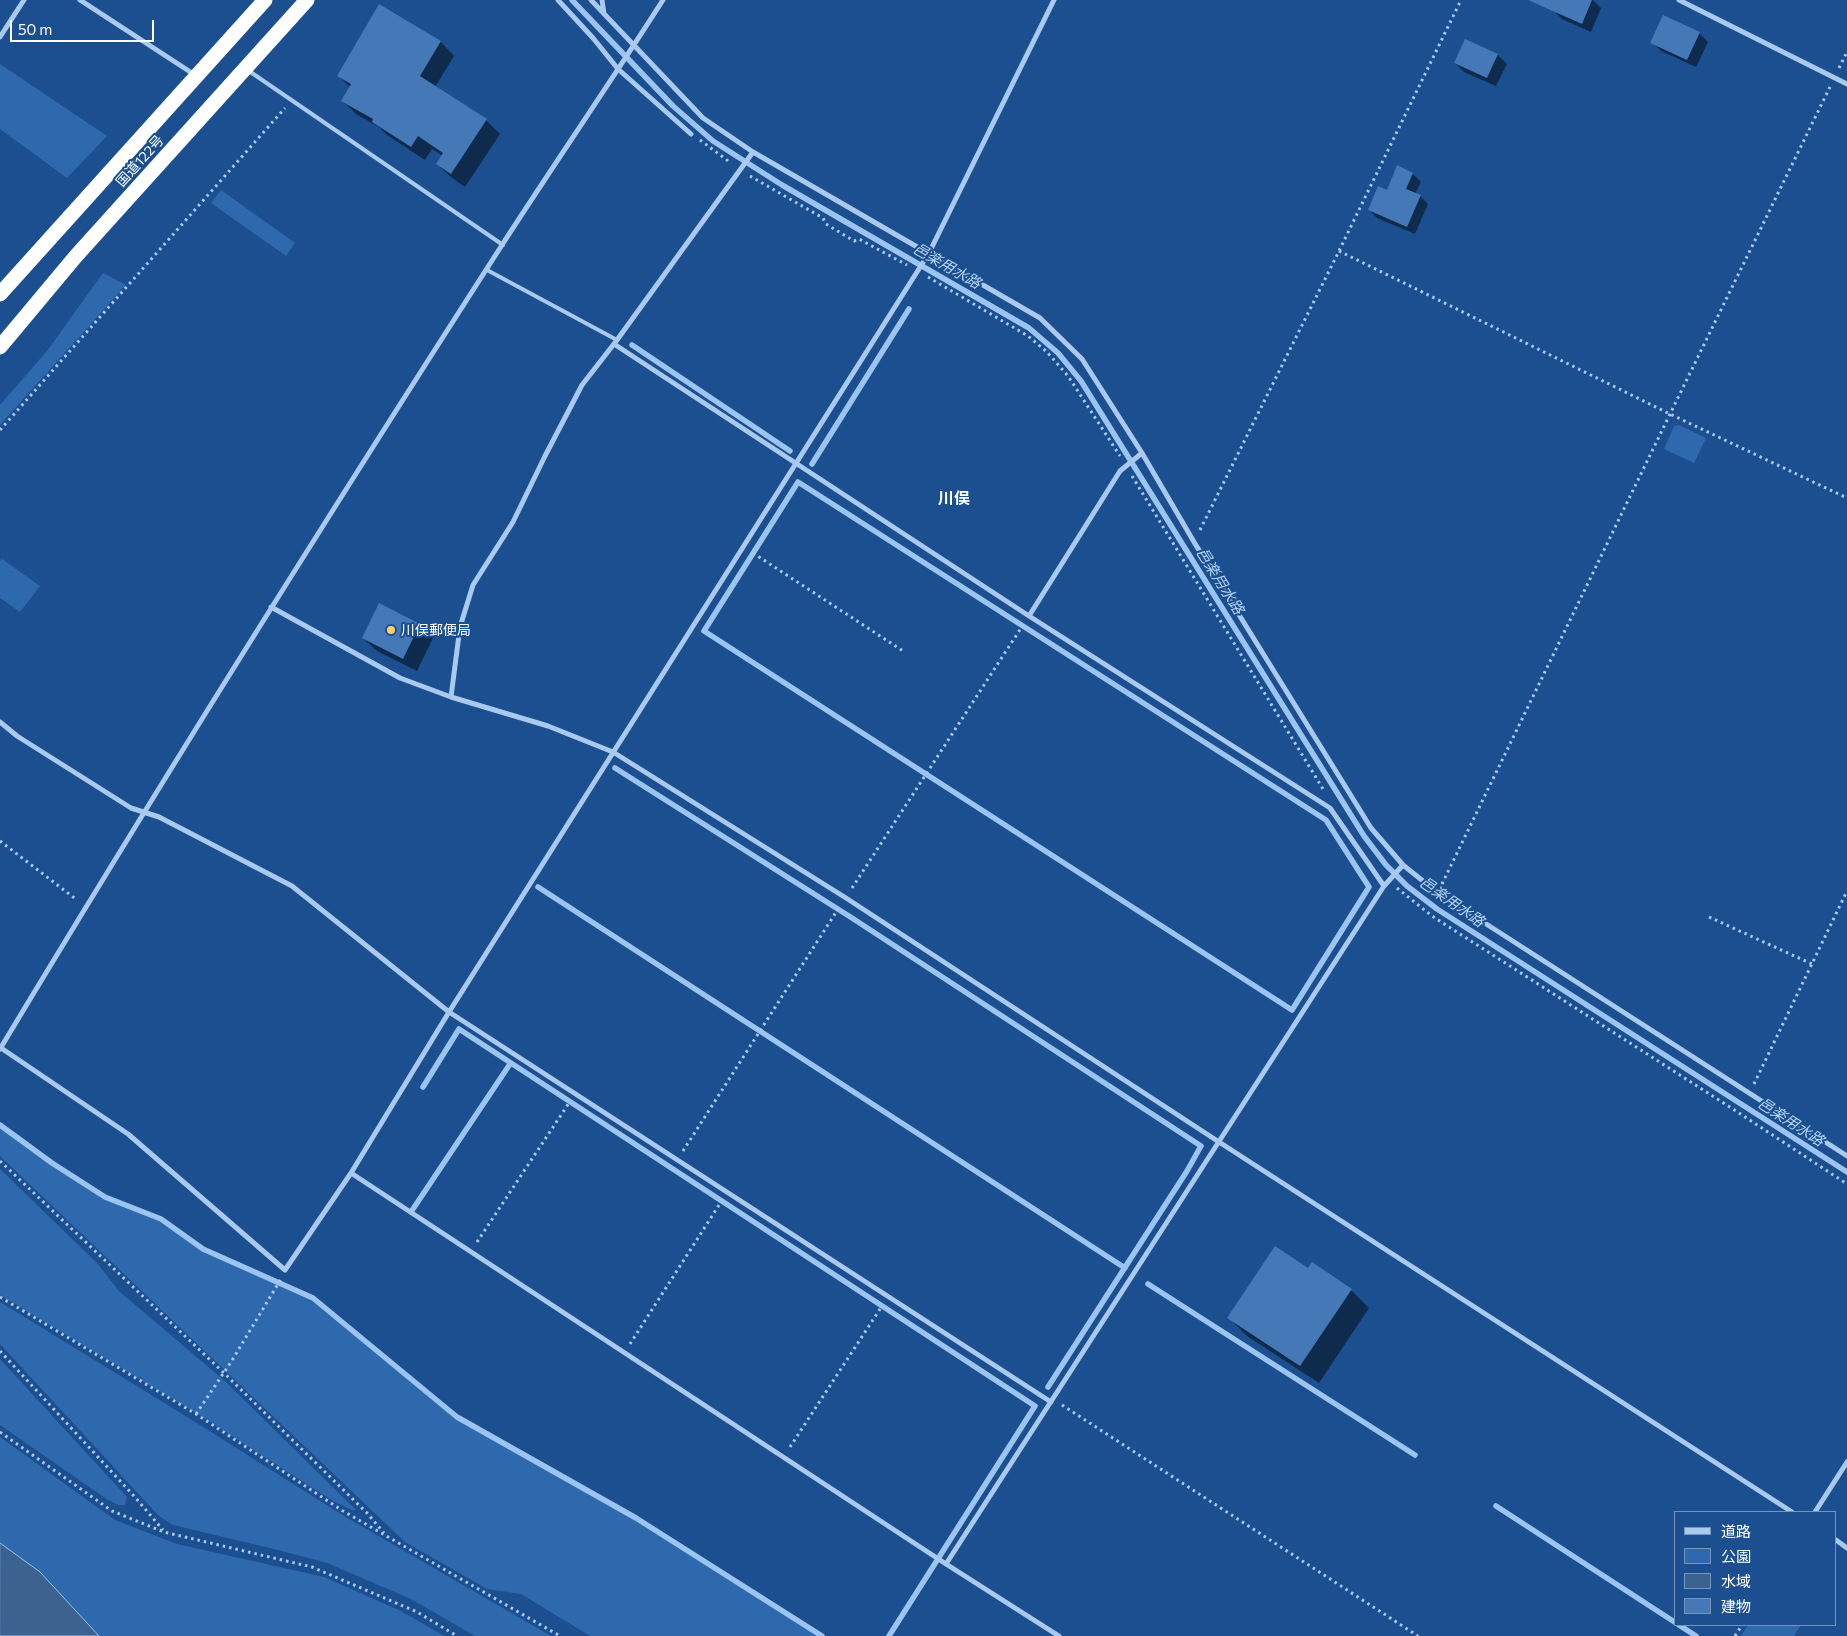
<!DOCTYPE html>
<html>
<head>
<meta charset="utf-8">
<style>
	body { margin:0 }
	#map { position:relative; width:1847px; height:1636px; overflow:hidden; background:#1b4f8f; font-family:Commissioner,"Noto Sans JP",sans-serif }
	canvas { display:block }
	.legend { position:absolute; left:1674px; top:1511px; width:162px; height:115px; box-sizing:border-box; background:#1b4f8f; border:1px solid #7695bc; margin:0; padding:6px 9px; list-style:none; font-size:15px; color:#fff }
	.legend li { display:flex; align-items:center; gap:10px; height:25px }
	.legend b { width:25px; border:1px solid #7695bc }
	.scale { position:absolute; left:10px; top:20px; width:144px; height:22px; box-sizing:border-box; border:2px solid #fff; border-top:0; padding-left:6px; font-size:15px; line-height:18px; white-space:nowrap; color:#fff; -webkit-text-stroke:4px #1b4f8f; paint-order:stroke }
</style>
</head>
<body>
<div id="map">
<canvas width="1847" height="1636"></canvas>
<ul class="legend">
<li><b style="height:6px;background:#a9c9ee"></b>道路</li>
<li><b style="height:14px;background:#2e69ad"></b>公園</li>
<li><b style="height:14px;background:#3c6290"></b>水域</li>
<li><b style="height:14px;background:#4478b7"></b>建物</li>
</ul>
<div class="scale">50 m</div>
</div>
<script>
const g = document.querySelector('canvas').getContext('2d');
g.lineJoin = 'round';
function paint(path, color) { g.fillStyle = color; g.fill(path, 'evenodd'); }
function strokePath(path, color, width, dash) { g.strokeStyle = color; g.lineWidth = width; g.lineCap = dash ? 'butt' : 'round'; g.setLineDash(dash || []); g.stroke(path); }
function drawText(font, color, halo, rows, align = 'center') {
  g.font = font + ' Commissioner,"Noto Sans JP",sans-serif'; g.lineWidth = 4; g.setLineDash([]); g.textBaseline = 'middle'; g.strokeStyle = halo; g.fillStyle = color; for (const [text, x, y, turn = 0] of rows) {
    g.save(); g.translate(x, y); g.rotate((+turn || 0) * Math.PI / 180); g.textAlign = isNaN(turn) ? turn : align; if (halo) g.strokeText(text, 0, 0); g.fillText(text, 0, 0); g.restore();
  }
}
paint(new Path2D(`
	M0,64L107,136L67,178L0,129Z
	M221,190L295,243L286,256L211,203Z
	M103,273L126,285L0,425V405L47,351Z
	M1679,425L1706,438L1694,463L1664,449L1674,426Z
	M2,559L40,586L20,612L0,598V561Z
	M0,1128L51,1165L103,1198L159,1221L203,1252L311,1299L459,1420L629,1516L820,1636H590L521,1594L487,1589L405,1542L0,1156Z
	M0,1169L98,1264L119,1291L226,1382L356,1510H352L333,1501L201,1416L0,1295Z
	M0,1302L192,1420L344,1516L551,1636H475L411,1599L327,1563L274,1549L173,1525L158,1515L0,1344Z
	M0,1359L127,1497L125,1505H118L108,1500L0,1425Z
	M0,1437L115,1520L177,1544L324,1577L401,1611L444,1636H99L40,1572L0,1543Z
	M1748,1625H1801L1794,1636H1741Z`), '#2e69ad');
const water = new Path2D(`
	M0,1543L40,1572L99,1636H0Z`);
paint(water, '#3c6290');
strokePath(water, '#9cc4f0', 1);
paint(new Path2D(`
	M1557,0H1593L1601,8L1591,32L1562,19L1553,10Z
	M380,6L441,42L454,56L435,87L486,120L500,134L465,187L451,177L437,164L443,156L432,149L425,160L387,135L379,127L356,114L342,100L350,87L338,75Z
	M1699,33L1708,42L1696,67L1661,51L1652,42Z
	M1466,41L1498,55L1507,64L1496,86L1464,72L1455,63Z
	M1398,167L1413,174L1421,182L1415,194L1420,196L1428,204L1415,234L1377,218L1369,210L1387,191Z
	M380,605L420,625L433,638L417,671L377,651L363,638Z
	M1351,1290L1369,1308L1319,1383L1247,1336L1229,1318Z`), '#0007');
strokePath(new Path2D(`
	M572,0L673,106L713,141L782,185L1029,328L1058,353L1081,381L1364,836L1386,865L1407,886L1437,909L1847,1172
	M632,345L790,451
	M812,464L909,309
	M798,482L1326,820L1369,887L1292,1010L704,631Z
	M615,768L852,918L1201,1146L1187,1171L1048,1387
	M538,887L1125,1268
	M423,1087L459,1029L1035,1406L889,1636
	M0,1125L52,1163L105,1197L161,1219L203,1249L313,1298L457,1417L636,1518L822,1636
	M411,1212L510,1064
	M1148,1284L1415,1455
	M1496,1506L1676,1623
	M1679,1625L1696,1636`), '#9cc4f0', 5.5);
paint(new Path2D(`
	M1528,0H1592L1582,24Z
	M379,4L441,41L420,76L487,119L451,174L436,164L443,153L418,136L411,147L372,122L373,119L341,101L351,84L337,76Z
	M1663,15L1700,32L1687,60L1650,43Z
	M1465,39L1498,54L1487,78L1454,63Z
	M1397,165L1413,173L1406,189L1421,195L1407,227L1368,210L1378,186L1387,190Z
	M379,603L420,624L403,659L362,638Z
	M1275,1246L1308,1268L1312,1262L1352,1289L1300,1366L1227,1318Z`), '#4478b7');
strokePath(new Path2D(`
	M1839,68L1847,52
	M700,140L731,163
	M750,176L823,218L826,224L854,241L859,239L907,265
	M1339,251L1670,414L1847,498
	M928,277L1028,336L1047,352L1068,376L1120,456
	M0,430L285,108
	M1132,476L1323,789
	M1200,530L1339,251L1461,0
	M753,553L903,651
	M0,841L77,900
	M1442,884L1670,414L1830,87
	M852,888L1023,625
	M1397,888L1432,916L1736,1111L1847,1184
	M1709,917L1812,964
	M1754,1084L1847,891
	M683,1151L840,906
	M0,1161L224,1373L367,1513L384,1533
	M477,1242L569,1103
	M0,1297L196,1414L343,1511L560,1636
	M630,1344L721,1202
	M0,1351L134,1496L163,1530
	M1062,1405L1418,1636
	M196,1414L231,1362L281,1279
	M0,1432L112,1511L164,1532L312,1567L417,1612L457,1636
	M790,1447L882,1306
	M1735,1636L1742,1625`), '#a9c9ee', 3, [2.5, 4]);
strokePath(new Path2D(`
	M249,71L503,245
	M487,270L617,340`), '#a9c9ee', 4);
strokePath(new Path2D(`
	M80,0L195,75
	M558,0L593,38L618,69L691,134
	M591,0L703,118L753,152L1040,318L1082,359L1142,453L1194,542L1371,828L1403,865L1438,893L1847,1156
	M602,0L604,14
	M1679,0L1847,84
	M0,37L24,0
	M614,344L1029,616L1330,808L1384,886
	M271,607L400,678L451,697L548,726L613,752L846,898L1219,1142L1792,1512
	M1029,616L1120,471L1142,453
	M451,697L460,627L473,585L513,522L545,456L582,385L617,340L753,152
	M0,722L17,736L131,808L159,817L292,886L449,1012L1051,1402
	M1,1048L128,1134L285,1270L351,1173L449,1012L929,253L1054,0
	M0,1049C163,778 331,511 502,245C555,163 610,83 663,0
	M351,1173L946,1564L1059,1636
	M1815,1512L1847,1462
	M1836,1540L1847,1548
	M946,1564L1384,886L1403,865`), '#a9c9ee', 5);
strokePath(new Path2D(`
	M0,294L265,0
	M0,347L76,256L307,0`), '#fff', 15);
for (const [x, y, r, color] of [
	[391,630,5,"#ffd166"]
]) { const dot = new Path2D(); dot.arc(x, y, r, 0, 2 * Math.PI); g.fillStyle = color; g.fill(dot); strokePath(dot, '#1b4f8f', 2); }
drawText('14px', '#fff', '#1b4f8f', [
	["国道122号",140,161,-48]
]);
drawText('14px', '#fff', '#1b4f8f', [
	["川俣郵便局",401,630]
], 'left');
drawText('italic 15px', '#b5d3f5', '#1b4f8f', [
	["邑楽用水路",947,266,30],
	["邑楽用水路",1220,581,58],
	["邑楽用水路",1452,902,35],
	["邑楽用水路",1791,1122,33]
]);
drawText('bold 16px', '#fff', '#1b4f8f', [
	["川俣",954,499]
]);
</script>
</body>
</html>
